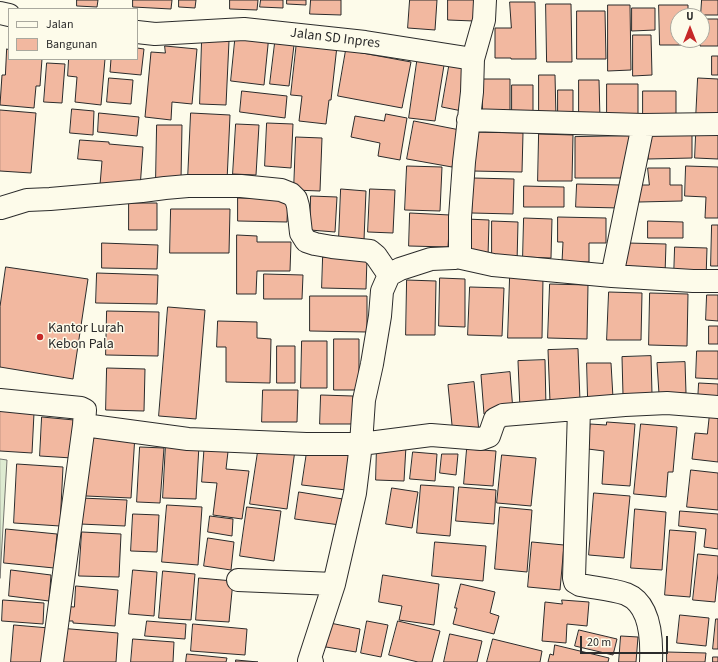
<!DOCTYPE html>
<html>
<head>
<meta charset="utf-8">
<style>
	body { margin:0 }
	#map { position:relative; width:718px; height:662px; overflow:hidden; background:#fdfbea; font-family:"Source Sans 3",sans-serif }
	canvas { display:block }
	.legend { position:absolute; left:8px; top:8px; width:130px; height:52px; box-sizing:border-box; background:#fdfbea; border:1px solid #a9a89e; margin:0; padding:5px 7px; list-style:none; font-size:12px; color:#2b2b2b }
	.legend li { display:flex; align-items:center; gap:8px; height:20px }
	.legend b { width:20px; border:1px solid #a9a89e }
	.north { position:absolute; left:670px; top:8px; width:40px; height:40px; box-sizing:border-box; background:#fdfbea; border:1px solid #a9a89e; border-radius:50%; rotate:0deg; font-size:11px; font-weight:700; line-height:16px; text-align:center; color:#2b2b2b }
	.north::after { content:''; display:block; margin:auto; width:14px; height:18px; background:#c62828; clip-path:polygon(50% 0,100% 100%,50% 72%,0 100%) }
	.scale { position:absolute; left:580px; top:636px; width:88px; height:18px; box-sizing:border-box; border:2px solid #2b2b2b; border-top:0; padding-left:5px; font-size:12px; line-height:14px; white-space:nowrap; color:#2b2b2b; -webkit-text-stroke:3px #fdfbea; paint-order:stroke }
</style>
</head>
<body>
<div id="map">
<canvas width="718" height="662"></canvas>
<ul class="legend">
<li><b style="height:5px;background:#fdfbea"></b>Jalan</li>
<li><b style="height:11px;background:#f2b8a0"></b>Bangunan</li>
</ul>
<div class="north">U</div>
<div class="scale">20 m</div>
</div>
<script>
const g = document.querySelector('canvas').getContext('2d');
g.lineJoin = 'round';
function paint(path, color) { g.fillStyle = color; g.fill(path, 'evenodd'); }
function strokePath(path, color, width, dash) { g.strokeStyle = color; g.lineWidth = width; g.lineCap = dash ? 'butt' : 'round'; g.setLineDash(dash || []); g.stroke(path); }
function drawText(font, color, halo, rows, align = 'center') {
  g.font = font + ' "Source Sans 3",sans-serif'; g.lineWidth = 3; g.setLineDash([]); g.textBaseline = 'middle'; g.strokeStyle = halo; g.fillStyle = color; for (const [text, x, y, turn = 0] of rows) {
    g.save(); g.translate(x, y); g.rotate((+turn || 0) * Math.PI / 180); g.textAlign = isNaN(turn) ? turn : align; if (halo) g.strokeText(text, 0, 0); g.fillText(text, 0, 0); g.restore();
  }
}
const green = new Path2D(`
	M0,459L7,460L0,578Z`);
paint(green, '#deebd1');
strokePath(green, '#74746e', 1);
const building = new Path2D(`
	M77,0H98L97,7L77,6Z
	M133,0H172L171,9L133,7Z
	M179,0H196L195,8L179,7Z
	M230,0H258L257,10L230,9Z
	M261,0H283V8L260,7Z
	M287,0H306V5L287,4Z
	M311,0H341V15L310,14Z
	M410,0H437L435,30L408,28Z
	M448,0H475L474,21L448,20Z
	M702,0H718V15H701Z
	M510,2H535L536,59H511V58H495V28H511Z
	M546,4H571L572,62H547Z
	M608,5H630L631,70L608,71Z
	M659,5H688V16H678V40H689V45H660Z
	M632,8H655V30L632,31Z
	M577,11H605L606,59H577Z
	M702,19H718V46H700V40H702Z
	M236,31L269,35L264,85L231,81Z
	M633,35H651L652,75L633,76Z
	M202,40L229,41L226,105L200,104Z
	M297,41L337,46L331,100H329L326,124L299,121L302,96L291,95Z
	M275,43L294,45L289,86L270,84Z
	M165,46L197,49L192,104L172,102L171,120L145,117L151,52L165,53Z
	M137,48L144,49L141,75L110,72L111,59H137Z
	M7,49L9,50V59H42L40,86H36L34,108L0,105L2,75H5Z
	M346,50L411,62L402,108L338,96Z
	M418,55L445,59L435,121L409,118Z
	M712,56H718V75H712Z
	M69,59H105L101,105L75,102L77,77L68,76Z
	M450,61L470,65L462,111L442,107Z
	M47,63L65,64L62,103L44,102Z
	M539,75H555L556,117L539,118Z
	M109,78L133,80L131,104L107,102Z
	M698,78L718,79V119H696Z
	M482,79H510V113L483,114Z
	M579,80H599L600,119H579Z
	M607,84H638V119L607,120Z
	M512,85H533V118H512Z
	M558,90H573V117H558Z
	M242,91L287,96L285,118L240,112Z
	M643,91H676V121H643Z
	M72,109L94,111L93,135L70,133Z
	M0,110L36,113L31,173L0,171Z
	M99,113L139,117L137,136L98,132Z
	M191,113L230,115L227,181L188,179Z
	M386,114L407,118L400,160L378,156L380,143L351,137L355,116L384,121Z
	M414,121L460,130L452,167L407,159Z
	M267,123L293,124L291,168L265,166Z
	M236,124L259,125L256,175L233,174Z
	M157,125H182L181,180L156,179Z
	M692,131V158L648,159V132Z
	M473,132L523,133L522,172L472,171Z
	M539,134L573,135L572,181H538Z
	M696,135H718V159L695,158Z
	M632,136V178H575V137Z
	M296,137L322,138L320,191L294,190Z
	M80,140L109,142V144L143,147L140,188L100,185L102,161L78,159Z
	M407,166L442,167L440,211L405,210Z
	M686,166L718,167V218H705L706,197L685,196Z
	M648,168H670V185H682V201L639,202V185H649Z
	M473,178L514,179L513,214L472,213Z
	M577,184L620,185V208L576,207Z
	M524,186L564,187V207H524Z
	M341,189L366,191L364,240L339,238Z
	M370,189L395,190L393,233L368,232Z
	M311,196L337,197L335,232L310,230Z
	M238,198L288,199L287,222L238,221Z
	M129,203H157V230H129Z
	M171,209H230L229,253H170Z
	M410,213L450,215L448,247L409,246Z
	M558,217L606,218V243H589V262H562L563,242H558Z
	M524,218L552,219L551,258L523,257Z
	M466,219L489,220L488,257H465Z
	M492,221L518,222L517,263L492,262Z
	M648,221L683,222V238H648Z
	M712,225H718V266H711Z
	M237,235L257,236V242H291L290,271H257L256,294H237Z
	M102,243L158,245L157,269L102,268Z
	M628,243L666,244L665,274L627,273V266H620Z
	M675,247L707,248L706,279L674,278Z
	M323,257L367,258L366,289L322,288Z
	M6,267L88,279L73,379L0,367V307Z
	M97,273L158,275L157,304L96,303Z
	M264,274L303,275L302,299H264Z
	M510,277L543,278L542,338H508Z
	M440,278L465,279V327L439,326Z
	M407,280L436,281L435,335H406Z
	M550,284L588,285L587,339L548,338Z
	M470,287L504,288L502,336L468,335Z
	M609,292L642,293L641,340H607Z
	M650,293L688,294L687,346L649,345Z
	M707,295H718V321L706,320Z
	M310,296H367V332L310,331Z
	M168,307L205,310L196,419L159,416Z
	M107,311L159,312L158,356L106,355Z
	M218,321L257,322V338L271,339L270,383L226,382V347H217Z
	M709,326H718V344H709Z
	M334,339H359V390H334Z
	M302,341H327V388H301Z
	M277,346H295V383H277Z
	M578,349L580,401L550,402L548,350Z
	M697,351H718V379L696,378Z
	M651,356L652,394L623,395L622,357Z
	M545,360L546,408L520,409L518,361Z
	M685,362L686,393L659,394L657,363Z
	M587,363H611L613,398L588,399Z
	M107,368L145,369L144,411L106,410Z
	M510,372L513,411L484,414L481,375Z
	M474,382L479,432L453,435L448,385Z
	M699,383L718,384V401H698Z
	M263,390H298L297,422H262Z
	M321,395L353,396V424H320Z
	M0,411L34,413L32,453L0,451Z
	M710,413L718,414V462L692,459L695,433L707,434Z
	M42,417L74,420L72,458L40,456Z
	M607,422L635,424L630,486L602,484L604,451L588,449L590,424L606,425Z
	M641,424L677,427L673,472H668L666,497L634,494Z
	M90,432L135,435L131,498L86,496Z
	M205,441L229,443L226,469L249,471L242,519L213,515L217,483L202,482Z
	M166,443L199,445L196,499L163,498Z
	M377,444L406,446L404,481L376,480Z
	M259,445L295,450L287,509L250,504Z
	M308,445L352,451L346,490L302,485Z
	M140,447L164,448L160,503L137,502Z
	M467,449L496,451L493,486L464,484Z
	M413,452L437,454L435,481L410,479Z
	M442,454H458L456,475L440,473Z
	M502,455L536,458L531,506L497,503Z
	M17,464L63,467L60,526L14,523Z
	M691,470L718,473V510L687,507Z
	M421,485L454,487L450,536L417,533Z
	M459,487L496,490L494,524L456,521Z
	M392,488L418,492L412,528L386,524Z
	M299,492L343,499L340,525L295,519Z
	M594,493L630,496L624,558L589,555Z
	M81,498L127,500L125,526L80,524Z
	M167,505L202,507L198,565L162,562Z
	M247,507L281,511L274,561L240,556Z
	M500,507L532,510L527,572L495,569Z
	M635,509L666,512L662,570L631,568Z
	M680,511L718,514V549L704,547L706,529L679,526Z
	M133,514L159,515L157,552L131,551Z
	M210,516L233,519L232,536L208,532Z
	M6,529L57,534L54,568L4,563Z
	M670,530L696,532L690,597L665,595Z
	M82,532L121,534L119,577L79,576Z
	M208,538L234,542L231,570L204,566Z
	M435,542L486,546L483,581L432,576Z
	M532,542L564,545L560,590L528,587Z
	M698,554L718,556V573L715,602L693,600Z
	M11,570L51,575L49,601L9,596Z
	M133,570L157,572L154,616L129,614Z
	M163,571L195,574L191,620L159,618Z
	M383,575L439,584L434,625L399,620L402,606L379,602Z
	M199,578L233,581L229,622L196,620Z
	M461,584L495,592L490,613L499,616L494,634L453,624L457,608H455Z
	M76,586L118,590L115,626L73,623V621H61L62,606L74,607Z
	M3,600L44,603L43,624L2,621Z
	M562,600L589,602L587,626L567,624L566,643L542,641L545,602L562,604Z
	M680,615L709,618L706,646L677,643Z
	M716,619H718V649H713Z
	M147,621L186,624L185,639L145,636Z
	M367,621L388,625L381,657L361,653Z
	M398,621L440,631L432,662H418L389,655Z
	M330,623L360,629L356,652L326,647Z
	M193,624L247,629L245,655L191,651Z
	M14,625L49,628L47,662H11Z
	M59,628L118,633L116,662H56Z
	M579,630L617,639L613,655L575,646Z
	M450,634L482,641L477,662H444Z
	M621,636L638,637L636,662H619Z
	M133,639L174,642L173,662H131Z
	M493,639L542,651L540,662H487Z
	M555,645L609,658L608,662H548L550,654L553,655Z
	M667,652L706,653L705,662H667Z
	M187,654L227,658L226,662H186Z
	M713,657H718V662H713Z
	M236,660L258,662H236Z`);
paint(building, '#f2b8a0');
strokePath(building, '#2b2b2b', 1);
const street = new Path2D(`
	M0,13L9,15
	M137,32L155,34L244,29L365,42L473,59
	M468,120L643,125L718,124
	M1,208L27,200L50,199L142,191L165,188L188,186H241L281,190L291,194L296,199L298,206L301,233L306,241L315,244L332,247L370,251L376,256L389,275
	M457,257L493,265L612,276L693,281H718
	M612,276L643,125
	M0,400L81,408L85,410L84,425L188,439L306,444H361L431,435L481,439L489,436L495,419L503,415L625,405L667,403L718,407
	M579,409L574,578L575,582L580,585C595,588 612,589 626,594C651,604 652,640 651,662
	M238,580L334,584
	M52,662L84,425
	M312,662L309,661L334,584L355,493L361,444L364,400L372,364L380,316L382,291L389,275L400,269L431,259L454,258L457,257L460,252V217L464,162L472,92L473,59L484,20L485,0`);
strokePath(street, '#2b2b2b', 24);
strokePath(street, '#fdfbea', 22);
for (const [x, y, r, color] of [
	[40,337,4,"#c62828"]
]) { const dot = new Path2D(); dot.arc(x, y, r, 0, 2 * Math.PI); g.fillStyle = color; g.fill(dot); strokePath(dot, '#fdfbea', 1.5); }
drawText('14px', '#2b2b2b', '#fdfbea', [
	["Jalan SD Inpres",335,39,7]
]);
drawText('14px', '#2b2b2b', '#fdfbea', [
	["Kantor Lurah",48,329],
	["Kebon Pala",48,345]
], 'left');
</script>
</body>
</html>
